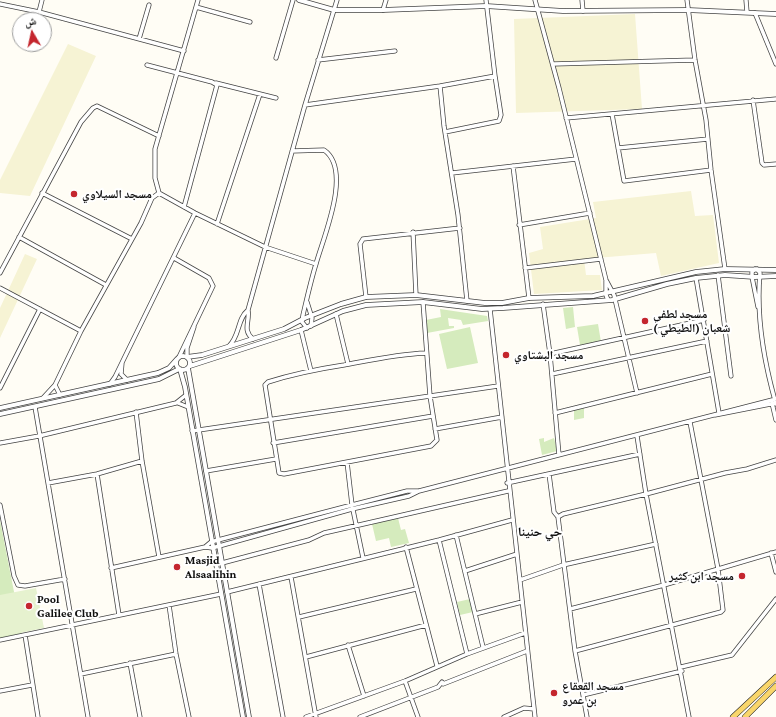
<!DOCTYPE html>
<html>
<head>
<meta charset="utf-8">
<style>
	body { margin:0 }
	#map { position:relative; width:776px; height:717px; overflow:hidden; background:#fffdf5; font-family:"Crimson Pro","Noto Naskh Arabic",serif }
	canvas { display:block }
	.north { position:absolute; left:12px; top:12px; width:40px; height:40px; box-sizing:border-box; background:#fff; border:1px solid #a0a0a0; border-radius:50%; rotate:351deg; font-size:11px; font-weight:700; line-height:16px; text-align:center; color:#111 }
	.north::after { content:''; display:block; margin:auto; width:14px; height:18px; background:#c4262e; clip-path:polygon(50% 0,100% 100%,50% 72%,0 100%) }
</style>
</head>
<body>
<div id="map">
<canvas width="776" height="717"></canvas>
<div class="north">ش</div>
</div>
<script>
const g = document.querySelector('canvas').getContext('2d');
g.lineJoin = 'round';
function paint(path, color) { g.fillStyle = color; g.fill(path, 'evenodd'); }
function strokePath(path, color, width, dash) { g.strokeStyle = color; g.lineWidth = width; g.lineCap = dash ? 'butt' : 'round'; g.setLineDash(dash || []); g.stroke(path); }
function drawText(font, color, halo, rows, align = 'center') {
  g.font = font + ' "Crimson Pro","Noto Naskh Arabic",serif'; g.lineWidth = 4; g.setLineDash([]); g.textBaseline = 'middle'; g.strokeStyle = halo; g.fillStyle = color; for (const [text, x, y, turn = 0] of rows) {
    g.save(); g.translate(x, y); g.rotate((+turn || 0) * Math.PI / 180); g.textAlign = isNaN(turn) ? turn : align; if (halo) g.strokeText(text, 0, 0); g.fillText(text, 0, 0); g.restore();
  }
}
paint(new Path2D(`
	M635,14L642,109L516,113L514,19Z
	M68,44L96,56L30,196L0,193V180Z
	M691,191L695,216L713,215L719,263L661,276L656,253L584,259L586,275H600L602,290L534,294L529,253L543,249L540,227L596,218L593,202Z
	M25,254L37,259L0,338V308Z`), '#f6f3d4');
paint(new Path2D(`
	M573,307L575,327L566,329L563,308Z
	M440,309L487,316L488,321L463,325L461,320L448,318L449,326H454V328L427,333L426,320L441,317Z
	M598,324L601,342L580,345L577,327Z
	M470,327L478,363L447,369L439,334Z
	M584,408V418L574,420V410Z
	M544,438V442L554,438L557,451L542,455L539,439Z
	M398,518L401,530L405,529L409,543L391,547L389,538L376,541L372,524Z
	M0,520L22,633L0,638Z
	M470,599L473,612L460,615L457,602Z`), '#d5ebbd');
paint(new Path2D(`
	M36,588L44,628L0,637V595Z`), '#e6f2cf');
const minor = new Path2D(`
	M198,0L155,149V178L159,193L195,213L265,247L316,264
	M535,0L559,88L606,280L614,295L637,393
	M582,0L583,11
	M687,0L695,60L706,120L711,170L725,269
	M746,0L747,12
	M0,4L39,12L184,51
	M196,7L250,22
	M383,10L386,0
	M39,12L42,0
	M755,13L776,64
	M139,39L149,5
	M276,58L293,0
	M318,60L395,51
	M553,64L695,60
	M147,65L212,82L217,85L184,207
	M216,83L276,98
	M753,100L762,163L764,165L776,164
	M305,105L440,86
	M612,114L624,181L711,170
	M566,118L776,99
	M445,132L499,121L501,115L495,76
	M618,148L708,139
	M292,151L324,150C353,170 323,238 316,264C311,280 307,298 303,315L302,322L307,328
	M513,166L529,298
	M452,173L576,159
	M42,193L132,239
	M217,224L260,94
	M519,225L590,213
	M413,232L416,295
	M19,237L106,285
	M174,258L209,278L213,286L179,357
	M525,268L601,259
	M755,269L752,272V277L758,307
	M757,269L760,273C756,316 764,362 776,404
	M0,273L81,122L93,108L97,106L159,136
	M718,275L731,376
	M696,278L719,413
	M606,281V295L608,300
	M0,288L81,331
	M366,297L360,244L363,239L460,228
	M467,301L458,215L444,126L440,86L495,76L486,0
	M307,302L312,318L311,326
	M423,302L430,396L437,440L431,446L284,474L279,473L265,385L268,382C293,374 318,369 344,365C371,360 398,354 426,353
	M543,304L550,354L559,455
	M490,309L535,717
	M336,314L348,364
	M301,330L311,371
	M253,339C242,330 250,322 248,310L305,105L337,0
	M229,346C240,336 237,319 248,310
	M550,354L704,320
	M187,357V348L194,327
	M122,363L121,374L127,380
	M552,374L707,341
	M110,384L115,377L195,213
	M55,385L60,395
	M0,388L40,309
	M43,398L55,385L81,331L141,223L152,198L159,193
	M178,403L188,407
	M772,403L776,420
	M35,407L88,717
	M136,412L142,461L159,557
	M555,413L712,374
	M715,415L776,403
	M435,429L502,417
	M192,431L498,386
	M637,436L646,494L689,717
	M0,443L39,436L176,403L186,395
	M273,443L433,416
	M347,462L352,505L363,558
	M206,471L276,459
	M97,474L119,615
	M549,474L554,512L558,517L575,651L587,717
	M48,483L97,474L142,461
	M507,483L640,454
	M0,505L14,576L18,585L25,586L65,579
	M558,517L563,514L646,494L725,473L747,469L776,460
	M456,535L483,647
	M439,540L467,654
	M205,547L211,542L218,540L352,505L407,491H418
	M406,547L437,666
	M771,553L776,572
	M222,563L309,540L324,533L508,491
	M111,568L205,547L212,548L352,509L409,496L419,491L776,399
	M465,571L517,554
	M291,577L316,717
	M520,580L563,565L656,544
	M259,584L283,717
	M227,592L439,540L512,520
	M169,605L176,654L189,717
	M570,609L664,585L776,552
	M475,614L522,602
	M299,617L416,589
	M25,635L38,717
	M0,640L221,594
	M348,645L364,696
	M575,651L721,612L723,610L718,569L690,422
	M306,657L426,625
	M130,663L140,717
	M681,667L732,655L776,599
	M81,674L176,654
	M405,681L418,717
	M0,691L32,685
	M583,695L682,671
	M306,717L405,681L467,654L525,633
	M360,717L438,687L442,682L443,684L527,651
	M504,717L524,708L534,709`);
const tertiary = new Path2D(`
	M299,0L334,10H383L486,6L563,11L688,10L776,14
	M176 363a7 7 0 1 1 14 0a7 7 0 1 1-14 0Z
	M187,357L202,355L284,329L305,318L341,304L366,297L416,295L485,303H502L529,298L593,296L696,272L725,269L776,270
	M190,366L301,330L343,311L366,305L423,302L482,309L503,308L612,300L667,284L696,278L725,275L755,277L776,276
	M188,368L249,717
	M180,369L185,387L243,717
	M0,408L158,373L169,368L177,359
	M0,414L159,379L179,369`);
const primary = new Path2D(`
	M733,717L776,677
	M745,717L776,686`);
strokePath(minor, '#444', 5);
strokePath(tertiary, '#444', 5.5);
strokePath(primary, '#222', 6);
strokePath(minor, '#fff', 3.5);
strokePath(tertiary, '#fff', 4);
strokePath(primary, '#f9d66b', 5);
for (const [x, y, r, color] of [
	[74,194,4,"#c4262e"],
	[645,321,4,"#c4262e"],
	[506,355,4,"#c4262e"],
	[177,567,4,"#c4262e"],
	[742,576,4,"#c4262e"],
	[29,606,4,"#c4262e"],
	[554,693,4,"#c4262e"]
]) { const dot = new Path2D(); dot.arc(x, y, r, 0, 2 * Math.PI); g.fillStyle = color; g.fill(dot); strokePath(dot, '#fff', 1.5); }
drawText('bold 12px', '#111', '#fff', [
	["مسجد السيلاوي",82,194],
	["مسجد لطفي",653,314],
	["شعبان (الطيطي )",653,328],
	["مسجد البشتاوي",514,355],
	["Masjid",185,560],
	["Alsaalihin",185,574],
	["مسجد ابن كثير",734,576,"right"],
	["Pool",37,599],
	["Galilee Club",37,613],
	["مسجد القعقاع",562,686],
	["بن عمرو",562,700]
], 'left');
drawText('bold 13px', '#111', '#fff', [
	["حي حنينا",540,532]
]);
</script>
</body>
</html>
